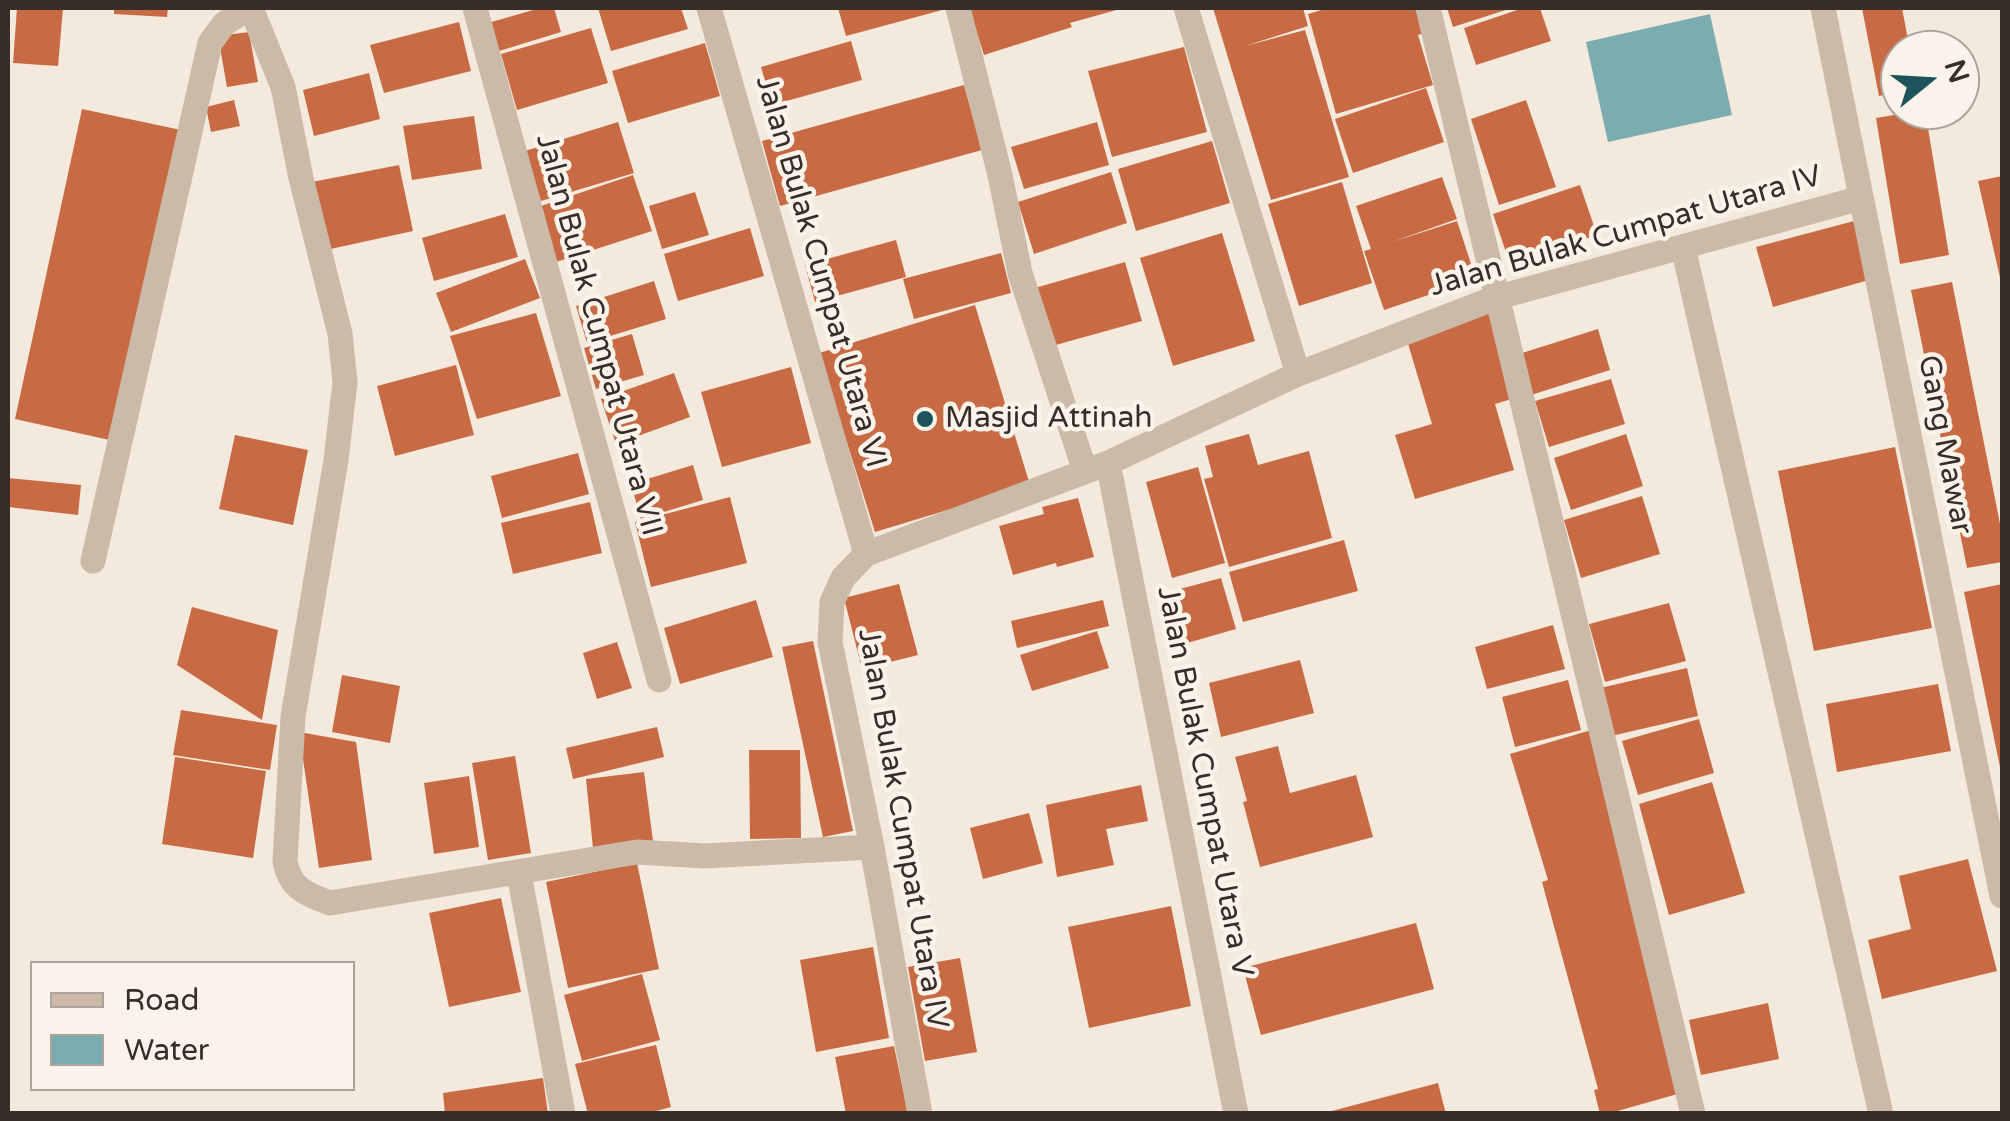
<!DOCTYPE html>
<html>
<head>
<meta charset="utf-8">
<style>
	body { margin:0 }
	#map { position:relative; width:2010px; height:1121px; overflow:hidden; background:#f3e9dc; font-family:"Varela Round",sans-serif }
	canvas { display:block }
	.frame { position:absolute; inset:0; border:10px solid #382e28; pointer-events:none }
	.legend { position:absolute; left:30px; top:961px; width:325px; height:130px; box-sizing:border-box; background:#faf3e9; border:2px solid #aca49c; margin:0; padding:12px 18px; list-style:none; font-size:30px; color:#382e28 }
	.legend li { display:flex; align-items:center; gap:20px; height:50px }
	.legend b { width:50px; border:2px solid #aca49c }
	.north { position:absolute; left:1880px; top:30px; width:100px; height:100px; box-sizing:border-box; background:#faf3e9; border:2px solid #aca49c; border-radius:50%; rotate:72deg; font-size:28px; font-weight:700; line-height:40px; text-align:center; color:#382e28 }
	.north::after { content:''; display:block; margin:auto; width:35px; height:45px; background:#1d535a; clip-path:polygon(50% 0,100% 100%,50% 72%,0 100%) }
</style>
</head>
<body>
<div id="map">
<canvas width="2010" height="1121"></canvas>
<div class="frame"></div>
<ul class="legend">
<li><b style="height:12px;background:#cbbaa8"></b>Road</li>
<li><b style="height:28px;background:#7bacb0"></b>Water</li>
</ul>
<div class="north">N</div>
</div>
<script>
const g = document.querySelector('canvas').getContext('2d');
g.lineJoin = 'round';
function paint(path, color) { g.fillStyle = color; g.fill(path, 'evenodd'); }
function strokePath(path, color, width, dash) { g.strokeStyle = color; g.lineWidth = width; g.lineCap = dash ? 'butt' : 'round'; g.setLineDash(dash || []); g.stroke(path); }
function drawText(font, color, halo, rows, align = 'center') {
  g.font = font + ' "Varela Round",sans-serif'; g.lineWidth = 9; g.setLineDash([]); g.textBaseline = 'middle'; g.strokeStyle = halo; g.fillStyle = color; for (const [text, x, y, turn = 0] of rows) {
    g.save(); g.translate(x, y); g.rotate((+turn || 0) * Math.PI / 180); g.textAlign = isNaN(turn) ? turn : align; if (halo) g.strokeText(text, 0, 0); g.fillText(text, 0, 0); g.restore();
  }
}
paint(new Path2D(`
	M1710,14L1732,115L1608,142L1586,42Z`), '#7bacb0');
paint(new Path2D(`
	M17,8H63L58,66L13,63Z
	M114,8H168L167,17L114,14Z
	M540,8H554L561,32L496,52L488,23Z
	M598,8H681L688,29L611,51Z
	M838,8H946V9L846,36Z
	M969,8H1120V9L1070,23L1072,27L984,55Z
	M1213,8H1303L1308,26L1245,46L1305,30L1349,177L1271,200Z
	M1328,8H1421L1428,32L1418,35L1433,85L1336,114L1308,14Z
	M1447,8H1512L1453,27Z
	M1523,8H1540L1551,41L1476,65L1464,28Z
	M1862,8H1902L1910,50H1900V92L1879,96Z
	M459,22L471,71L384,93L370,45Z
	M591,28L608,83L517,110L501,54Z
	M249,32L258,82L227,87L218,36Z
	M851,41L862,80L772,105L761,67Z
	M705,43L720,96L628,123L612,71Z
	M1184,47L1207,132L1112,157L1088,71Z
	M369,73L380,119L314,136L303,90Z
	M964,85L982,150L780,206L762,141Z
	M1426,88L1444,142L1353,173L1335,119Z
	M234,100L240,126L211,132L206,107Z
	M1526,100L1556,187L1499,205L1471,119Z
	M82,109L181,130L114,441L15,419Z
	M1925,110L1949,255L1900,264L1876,118Z
	M474,116L482,169L412,180L403,126Z
	M618,122L634,173L541,201L525,151Z
	M1097,122L1109,165L1024,189L1011,147Z
	M1212,141L1230,203L1136,231L1118,169Z
	M399,165L413,231L326,250L312,182Z
	M1111,172L1127,223L1034,254L1018,202Z
	M633,175L652,231L556,262L538,207Z
	M2002,176V282H2001L1978,181Z
	M1442,177L1457,219L1392,242L1457,221L1476,279L1384,310L1364,251L1371,249L1356,206Z
	M1342,182L1372,283L1299,306L1268,204Z
	M1580,185L1597,235L1510,264L1493,214Z
	M695,192L709,235L662,249L649,206Z
	M505,214L518,257L434,281L422,238Z
	M1854,221L1869,280L1773,307L1756,247Z
	M750,228L764,276L678,301L664,254Z
	M1222,233L1255,341L1173,366L1140,258Z
	M896,240L906,277L815,302L805,265Z
	M1001,253L1011,293L914,319L903,279Z
	M525,259L540,298L451,332L436,293Z
	M1125,262L1142,321L1052,346L1035,288Z
	M654,281L666,319L587,343L576,306Z
	M1952,282L2002,534V562L1967,568L1911,290Z
	M975,305L1030,485L875,532L819,353Z
	M1491,311L1518,397L1495,404L1514,470L1415,499L1395,435L1432,424L1406,337Z
	M536,313L561,396L477,419L450,336Z
	M1598,329L1610,370L1531,395L1519,354Z
	M632,334L644,375L596,389L584,348Z
	M456,365L474,435L395,456L377,386Z
	M791,367L811,443L722,467L701,392Z
	M674,373L690,417L616,444L601,399Z
	M1611,379L1625,424L1549,447L1535,401Z
	M1249,434L1258,465L1309,451L1332,538L1229,567L1204,479L1213,477L1205,446Z
	M1626,434L1643,486L1571,510L1554,458Z
	M235,435L308,450L293,525L219,509Z
	M1895,447L1932,628L1814,651L1778,471Z
	M578,453L589,494L502,518L491,476Z
	M693,465L703,500L641,519L631,484Z
	M1198,467L1225,563L1172,578L1146,482Z
	M8,478L81,485L78,515L8,507Z
	M1642,496L1660,554L1581,578L1564,520Z
	M730,497L747,563L651,587L635,522Z
	M1078,498L1094,557L1057,567L1056,563L1013,575L999,526L1044,514L1042,507Z
	M590,502L602,553L513,574L501,523Z
	M1344,540L1358,591L1243,622L1229,572Z
	M1221,578L1236,629L1180,645L1165,593Z
	M899,584L918,655L862,669L844,598Z
	M2002,584V771L2001,772L1964,592Z
	M756,600L773,657L680,684L664,628Z
	M1103,600L1109,626L1017,648L1011,621Z
	M1669,603L1686,661L1605,682L1589,624Z
	M192,607L278,630L262,720L177,665Z
	M1553,625L1565,669L1487,689L1475,647Z
	M1097,631L1109,668L1032,691L1020,655Z
	M813,641L853,831L823,837L782,647Z
	M617,642L632,688L597,699L583,653Z
	M1300,660L1314,713L1221,737L1209,683Z
	M1687,668L1698,716L1611,736L1600,688Z
	M342,675L400,686L390,743L332,732Z
	M1568,680L1581,730L1515,747L1502,697Z
	M1938,684L1951,751L1837,772L1826,704Z
	M181,710L277,725L270,770L173,755Z
	M1699,719L1714,773L1638,795L1622,741Z
	M657,727L664,757L573,779L566,748Z
	M1598,728L1681,1093L1607,1114H1600L1594,1090L1598,1089L1542,882L1548,880L1510,754Z
	M299,732L356,742L372,860L319,868Z
	M1278,746L1290,793L1356,775L1373,837L1260,867L1243,802L1247,801L1235,757Z
	M749,750H800L801,838L750,839Z
	M515,756L531,853L488,860L472,763Z
	M175,757L266,771L253,858L162,844Z
	M644,772L653,841L593,848L586,779Z
	M469,776L479,847L434,854L424,783Z
	M1712,782L1745,893L1669,915L1639,804Z
	M1141,785L1148,821L1106,829L1114,865L1057,877L1046,805Z
	M1029,813L1043,863L983,879L970,828Z
	M1968,859L1997,971L1882,999L1868,940L1911,929L1899,876Z
	M637,863L659,969L568,988L546,882Z
	M501,898L521,992L449,1007L429,913Z
	M1171,906L1191,1006L1089,1028L1068,927Z
	M1416,923L1434,989L1261,1035L1243,968Z
	M873,947L889,1038L816,1052L800,960Z
	M960,958L977,1052L925,1061L908,967Z
	M642,974L660,1040L582,1061L564,995Z
	M1768,1003L1779,1059L1701,1075L1689,1020Z
	M656,1045L671,1107L645,1114H588L575,1064Z
	M894,1046L908,1114H846L835,1057Z
	M543,1078L548,1114H445L443,1093Z
	M1438,1083L1446,1114H1328V1112Z`), '#c86b45');
strokePath(new Path2D(`
	M1683,247L1881,1114`), '#cbbaa8', 25);
strokePath(new Path2D(`
	M251,8L283,87L301,178L340,334L345,382L336,460L293,717L285,861C290,888 305,894 330,903L637,852L705,856L872,847
	M475,8L659,680
	M709,8L866,554
	M958,8L1000,175L1020,273L1085,471
	M1186,8L1298,374
	M1428,8L1693,1114
	M1823,8L2002,896
	M1108,463L1236,1114
	M93,561L210,43L224,24L248,8
	M519,873L563,1114
	M920,1114L872,847L830,642L832,602L843,578L866,554L1108,463L1298,374L1495,298L1861,198`), '#cbbaa8', 25);
for (const [x, y, r, color] of [
	[925,419,10,"#1d535a"]
]) { const dot = new Path2D(); dot.arc(x, y, r, 0, 2 * Math.PI); g.fillStyle = color; g.fill(dot); strokePath(dot, '#faf3e9', 4); }
drawText('30px', '#382e28', '#faf3e9', [
	["Jalan Bulak Cumpat Utara IV",1626,232,-16],
	["Jalan Bulak Cumpat Utara VI",820,272,74],
	["Jalan Bulak Cumpat Utara VII",598,335,75],
	["Gang Mawar",1944,445,79],
	["Jalan Bulak Cumpat Utara V",1204,782,79],
	["Jalan Bulak Cumpat Utara IV",902,829,80]
]);
drawText('30px', '#382e28', '#faf3e9', [
	["Masjid Attinah",945,419]
], 'left');
</script>
</body>
</html>
